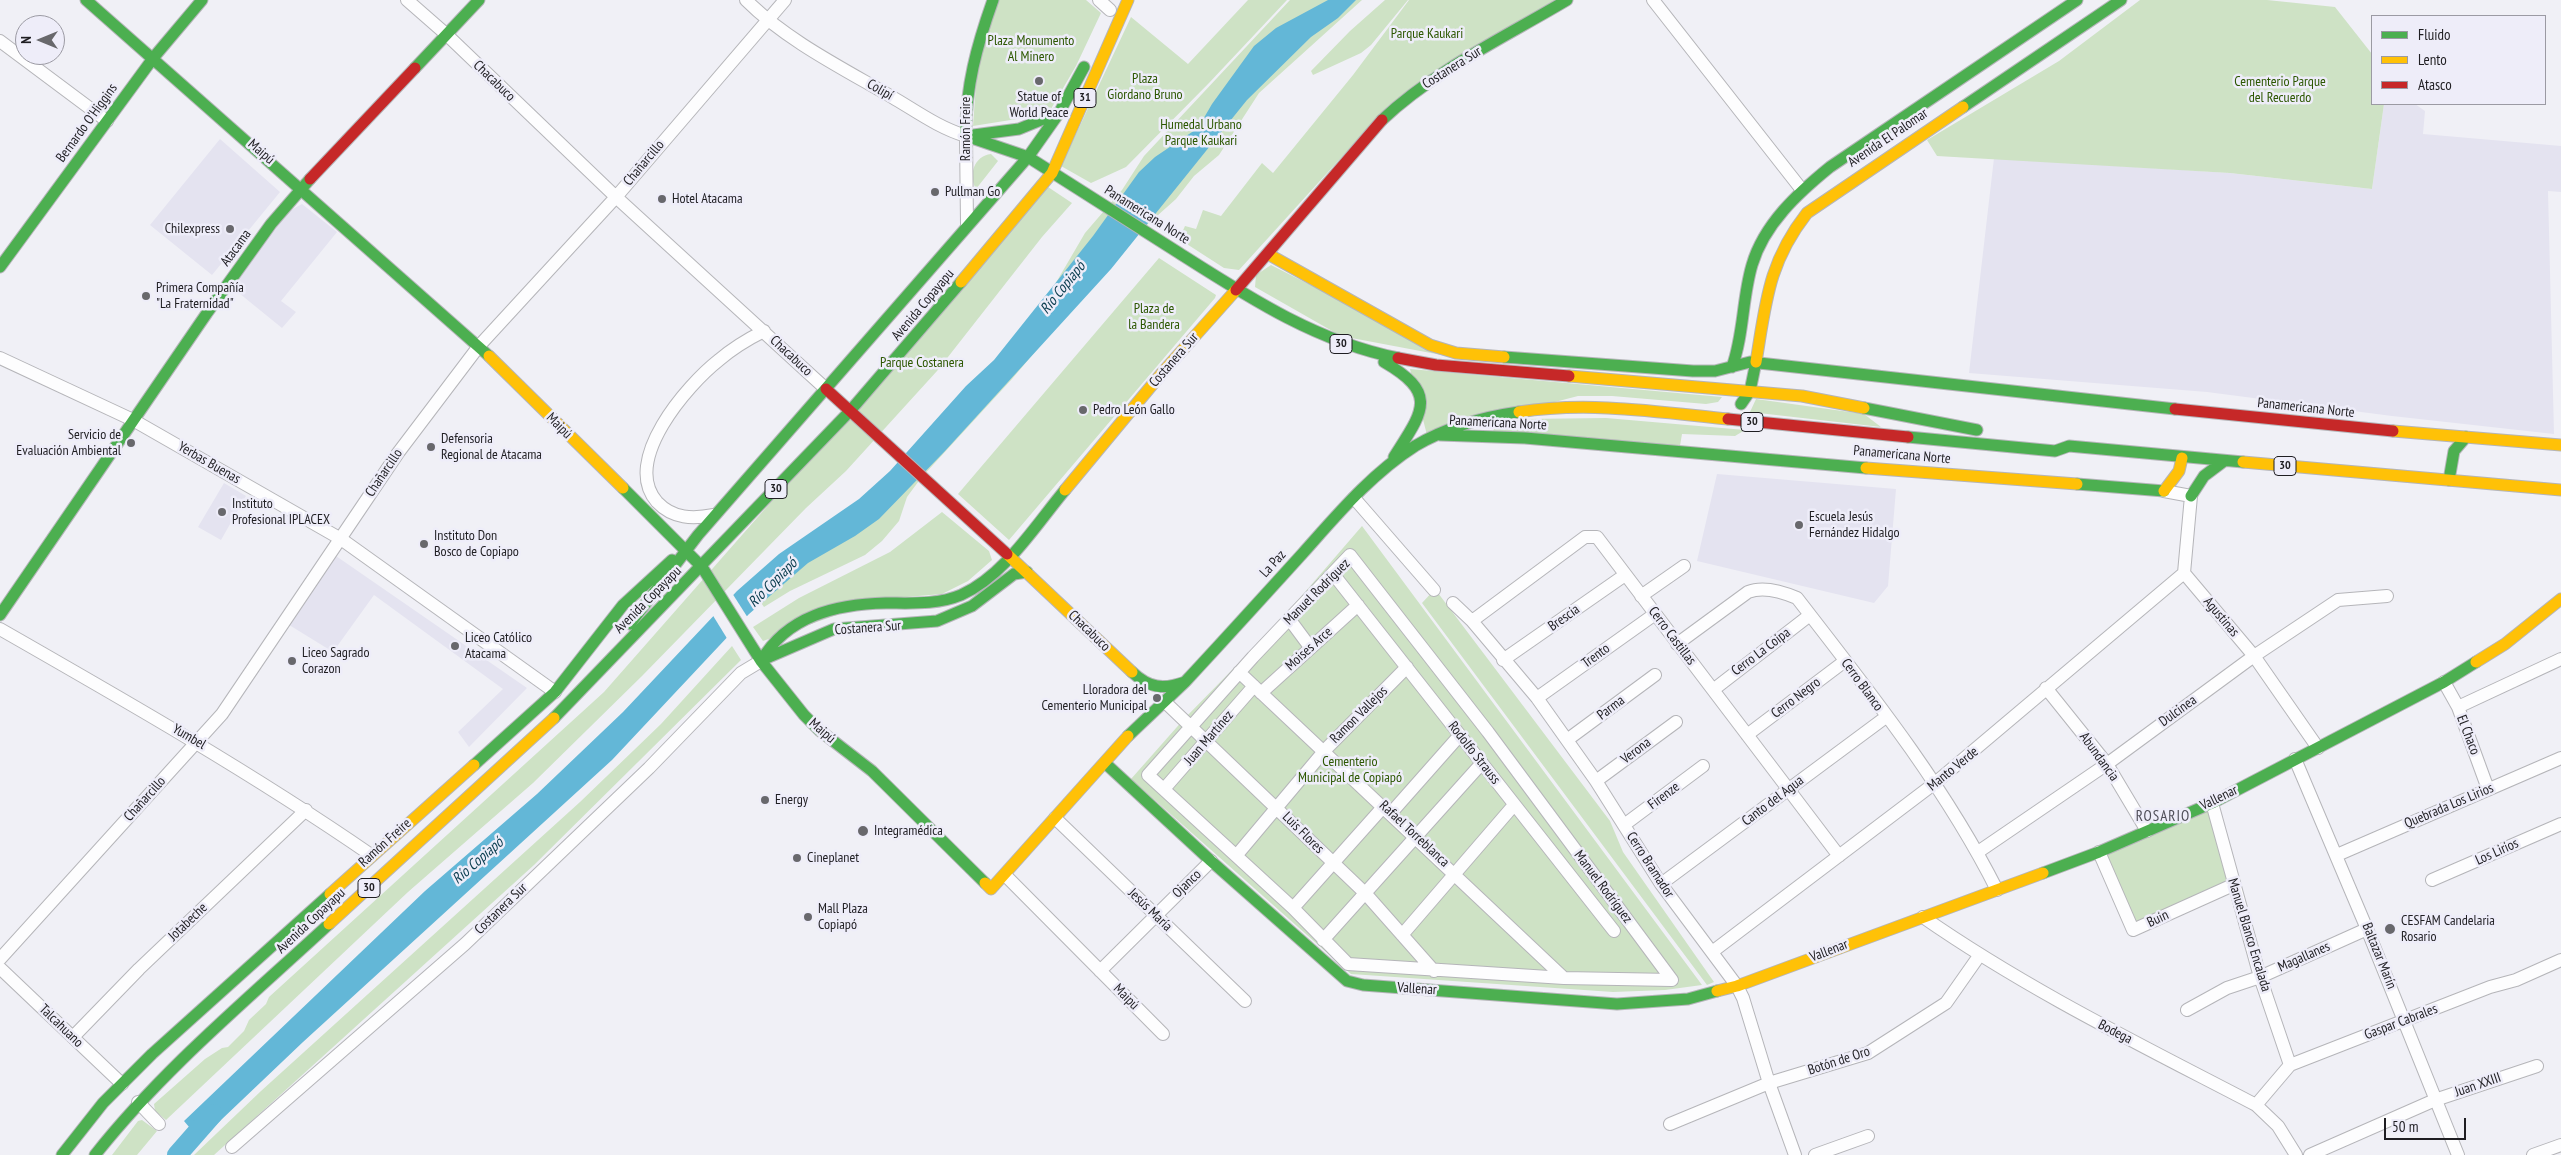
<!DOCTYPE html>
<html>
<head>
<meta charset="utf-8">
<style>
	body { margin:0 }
	#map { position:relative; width:2561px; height:1155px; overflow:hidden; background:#f0f0f6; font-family:"PT Sans Narrow",sans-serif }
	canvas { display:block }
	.legend { position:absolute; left:2371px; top:15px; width:175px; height:90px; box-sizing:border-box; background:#eeedf9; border:1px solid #9b9aa3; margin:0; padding:6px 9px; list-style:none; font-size:15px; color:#1f1e22 }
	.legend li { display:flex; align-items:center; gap:10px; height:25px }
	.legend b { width:25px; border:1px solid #9b9aa3 }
	.north { position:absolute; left:15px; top:15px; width:50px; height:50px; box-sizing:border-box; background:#eeedf9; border:1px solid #9b9aa3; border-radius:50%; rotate:270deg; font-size:14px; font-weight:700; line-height:20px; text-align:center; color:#1f1e22 }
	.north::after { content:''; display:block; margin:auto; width:18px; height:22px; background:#68686c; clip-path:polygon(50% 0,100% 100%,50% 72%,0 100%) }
	.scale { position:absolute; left:2384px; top:1118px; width:82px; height:22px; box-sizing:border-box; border:2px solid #1f1e22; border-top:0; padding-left:6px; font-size:15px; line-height:18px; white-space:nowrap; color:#1f1e22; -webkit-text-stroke:4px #eeedf9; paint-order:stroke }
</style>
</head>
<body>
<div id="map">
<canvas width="2561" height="1155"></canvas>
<ul class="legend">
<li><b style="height:6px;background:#4caf50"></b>Fluido</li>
<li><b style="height:6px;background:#ffc107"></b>Lento</li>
<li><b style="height:6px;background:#c62828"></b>Atasco</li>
</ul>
<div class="north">N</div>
<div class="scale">50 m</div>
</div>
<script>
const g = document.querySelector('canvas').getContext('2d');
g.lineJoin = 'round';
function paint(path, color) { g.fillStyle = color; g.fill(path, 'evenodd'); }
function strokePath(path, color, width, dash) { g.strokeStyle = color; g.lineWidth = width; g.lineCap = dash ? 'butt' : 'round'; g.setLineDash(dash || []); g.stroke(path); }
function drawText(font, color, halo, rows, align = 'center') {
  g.font = font + ' "PT Sans Narrow",sans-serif'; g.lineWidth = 5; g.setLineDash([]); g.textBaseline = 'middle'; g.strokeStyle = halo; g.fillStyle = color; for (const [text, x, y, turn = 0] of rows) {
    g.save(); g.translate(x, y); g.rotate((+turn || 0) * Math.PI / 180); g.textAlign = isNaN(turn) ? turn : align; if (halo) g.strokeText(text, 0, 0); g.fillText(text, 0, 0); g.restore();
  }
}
paint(new Path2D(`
	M2384,104H2415L2425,111L2423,134L2561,146V192L2548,191L2554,434L2392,416L2207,392L1969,373L1994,158L2230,173L2372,189Z
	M220,139L280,192L212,275L150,225Z
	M302,204L337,232L281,301L296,312L282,328L229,285L291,210Z
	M1717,474L1896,489L1888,586L1874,603L1697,561Z
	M224,483L246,496L221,540L198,527Z
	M336,556L527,688L469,747L458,732L503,689L374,595L333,652L286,623Z`), '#e4e3f0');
paint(new Path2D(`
	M995,0H1086L1101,13L1076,66L1048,114L973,126L978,56Z
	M1248,0H1287L1209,83L1126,167L1091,183L1061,166L1131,17L1188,64Z
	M1290,0H1362L1259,93L1219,155L1194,176L1176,199L1129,241L1012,379L921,478L907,497L899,521L882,541L865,555L790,591L764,607L747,583L870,505L979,380L1054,286L1085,233L1122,190L1144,156Z
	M1385,0H1408L1371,45L1361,53L1313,75L1311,71L1350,31Z
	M1409,0H1555L1388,106L1239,270L1224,268L1179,239L1185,226L1196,229L1203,210L1221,216L1262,163L1273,173L1353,75Z
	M2140,0H2267L2335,7L2372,54V104H2384L2372,189L2230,173L1937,156L1927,140L2059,61Z
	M991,154L998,161L976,189C968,175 974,156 991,154Z
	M1048,187L1072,203L1042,237L937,371L846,471L806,508L642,676L533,783L408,892L166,1120L155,1111L154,1104L205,1059L222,1048L228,1047L244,1031L249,1020L266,1004L269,997L604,692Z
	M1159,258L1216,295L1215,298L1009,540L958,494Z
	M1271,265L1452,357L1341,336L1255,287L1256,275Z
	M1410,369L1722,397L1718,402L1706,404L1612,396H1578L1427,435Z
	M1756,399L1864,414L1881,427L1750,412Z
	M1606,418L1745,430L1735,436L1682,434L1680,446L1493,431L1497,423L1523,419Z
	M942,512L989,551L992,560L968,581L942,594L882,599L763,641L753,627L799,598L890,552Z
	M1362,526L1702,985L1665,990L1613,992L1351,974L1131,779L1184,719L1280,621Z
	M1435,589L1610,821L1623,852L1714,982L1707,985L1422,603Z
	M732,646L741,660L534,865L214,1155H194L261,1091L580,802L661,724Z
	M2212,803L2233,885L2133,930L2099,852Z
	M142,1120L157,1131L137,1155H112L138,1121Z`), '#cee2c5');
paint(new Path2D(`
	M1328,0H1356L1338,18L1311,37L1247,100L1111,269L945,451L879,519L855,536L808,563L749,614L612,760L303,1042L200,1140L184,1121L425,891L537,794L623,712L737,591L779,554L859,499L890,471L966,386L994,360L1093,236L1139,172L1155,157L1198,128L1212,104L1254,46L1276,28Z`), '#63b7d7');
paint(new Path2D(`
	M732,593L748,618L728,640L712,614Z`), '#f0f0f6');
strokePath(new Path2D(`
	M177,1155L213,1114`), '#63b7d7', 20);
const street = new Path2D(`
	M407,0L447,35L616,197L826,389
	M746,0C786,40 842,68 892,97C916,111 939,128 966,136L967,224
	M1099,0L1110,10
	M1653,0L1802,190
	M0,41L107,121
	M0,358L133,420L341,539L555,692
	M2164,491L2191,496L2184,573L2254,656L2318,748
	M1354,498L1434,590
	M714,515C693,519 673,519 657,502C621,461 687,385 719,360C733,348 748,339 764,331
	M1350,555L1488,732L1672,980L1564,978L1348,964L1293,908L1148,775L1253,657Z
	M1334,575L1614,931
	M1641,596L1684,566
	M1453,603L1472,621L1537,698L1596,781L1661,884L1737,986L1743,998L1769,1083L1795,1155
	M1290,620L1310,647
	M1472,621L1585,537H1597L1839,856
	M0,629C126,701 252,773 371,855
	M1677,644L1748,592C1763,586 1783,592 1797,598C1869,691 1944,785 1997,890
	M1503,660L1625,575
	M1239,672L1564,978
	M2444,682L2458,707L2488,789
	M2046,688L2107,764L2147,831
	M1713,690L1810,615
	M1261,693L1358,605
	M1537,698L1655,614
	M1165,702L1365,893L1434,971
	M2458,707L2561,659
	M1747,735L1845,661
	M1567,740L1655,675
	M2295,759L2367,929L2458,1155
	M1596,781L1676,722
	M1164,789L1254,686
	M2212,803L2260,977L2290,1065
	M1391,813L1460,735
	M1055,818L1245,1001
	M1624,825L1703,766
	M1978,852L2107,764L2254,656L2338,600L2387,596
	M2099,852L2133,930L2233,885
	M2337,855L2561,758
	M1236,856L1325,750L1407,667
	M1005,875L1163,1034
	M2432,880L2561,824
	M1661,884L1886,717
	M1293,908L1384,806
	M1923,917C2028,990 2143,1046 2256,1105L2278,1126L2296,1155
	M1402,935L1514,805
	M1323,940L1482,763
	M1712,952L1935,783L2184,573
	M0,959L222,714L398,453L479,346L616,197L785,0
	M0,968L122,1084
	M1100,971L1211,861
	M2187,1010L2227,988L2260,977L2367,929
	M73,1037L139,969L306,810
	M138,1102L159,1124
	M2256,1105L2290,1065L2490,987L2516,980L2561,960
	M1670,1124L1769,1083L1868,1053L1946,1003L1979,956
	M232,1147L465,944L649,768L741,673L761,661
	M1815,1155L1868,1136
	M2310,1155L2435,1100L2537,1066
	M2533,1155L2561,1145`);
const fast = new Path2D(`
	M86,0L489,356
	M993,0C977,45 965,88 966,136L1028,157
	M415,68L479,0
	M1963,107L2121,0
	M1382,120C1435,70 1505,37 1567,0
	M966,136L1019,129L1058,113
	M1028,157C1078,189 1129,221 1179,253C1248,297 1317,342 1398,358
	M0,267L154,57L202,0
	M1504,357L1693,371H1715L1750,362L2175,409
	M1384,362C1439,394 1423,411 1394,457
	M1732,367C1744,334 1742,299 1752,265C1764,224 1798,193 1830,167L2077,0
	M1741,404L1750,391L1756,362
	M1864,408L1977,430
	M1440,435L1525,438L1866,468
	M1908,437L2055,451L2069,446L2243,462
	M2449,480L2454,451L2466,437
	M2077,484L2164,491
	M623,488L702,567L761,661L804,715L819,730L872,771L985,883
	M2191,496L2204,476L2224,461
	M0,615L207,313L271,224L310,179
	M630,624L698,535L1028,157L1059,113L1084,67
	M762,660L834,629L937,621L972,606L1014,574L1027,572
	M761,661C787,616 836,604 886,603C911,603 937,605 961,595C1004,576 1035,526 1065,490
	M1132,672C1149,688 1163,690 1185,682C1225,639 1264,596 1303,553C1337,515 1371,474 1415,446C1447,427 1483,417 1519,412
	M554,718L850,411L961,282
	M1128,736L1185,682
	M1105,763L1211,861L1347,981L1363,985L1617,1004L1688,999L1717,991
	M474,765L555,692L623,605L672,560
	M2043,873L2099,852L2212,803L2444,682L2476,662
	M62,1155L103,1103L152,1054L330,894
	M95,1155C163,1069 249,998 329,924`);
const slow = new Path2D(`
	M1268,254L1430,345L1456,353L1504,357
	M961,282L1052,173L1128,0
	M489,356L623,488
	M1756,362C1766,302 1768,263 1807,213L1963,107
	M1569,376L1802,396L1864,408
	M1519,412C1588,401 1659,412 1728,419
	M2393,431L2561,445
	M2243,462L2561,490
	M1866,468L2077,484
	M1065,490L1162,373L1236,290
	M2164,491L2179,471L2182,458
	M1007,554L1132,672
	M2476,662L2505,644L2561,599
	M985,883L991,889L1128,736
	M330,894L474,765
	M329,924L554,718
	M1717,991L1737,986L2043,873`);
const jam = new Path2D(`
	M310,179L415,68
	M1236,290L1382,120
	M1398,358L1436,365L1569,376
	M826,389L1007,554
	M2175,409L2393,431
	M1728,419L1908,437`);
strokePath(street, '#b5b5b9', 14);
strokePath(fast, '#b5b5b9', 13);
strokePath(slow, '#b5b5b9', 13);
strokePath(jam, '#b5b5b9', 13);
strokePath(street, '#fdfdfe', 12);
strokePath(fast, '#4caf50', 11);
strokePath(slow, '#ffc107', 11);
strokePath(jam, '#c62828', 11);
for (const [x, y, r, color] of [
	[1039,81,5,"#68686c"],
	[935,192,5,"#68686c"],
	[662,199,5,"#68686c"],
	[230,229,5,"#68686c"],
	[146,296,5,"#68686c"],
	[1083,410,5,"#68686c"],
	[131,443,5,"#68686c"],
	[431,447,5,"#68686c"],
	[222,512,5,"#68686c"],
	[1799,525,5,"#68686c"],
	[424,544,5,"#68686c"],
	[455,646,5,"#68686c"],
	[292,661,5,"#68686c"],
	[1157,698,5,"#68686c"],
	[765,800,5,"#68686c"],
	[863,831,6,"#68686c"],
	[797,858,5,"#68686c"],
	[808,917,5,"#68686c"],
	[2390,929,6,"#68686c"]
]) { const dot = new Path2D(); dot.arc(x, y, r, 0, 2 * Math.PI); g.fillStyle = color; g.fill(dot); strokePath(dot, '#eeedf9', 2); }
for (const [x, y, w] of [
	[1085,98,22],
	[1341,344,22],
	[1752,422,22],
	[2285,466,22],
	[776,489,22],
	[369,888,22]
]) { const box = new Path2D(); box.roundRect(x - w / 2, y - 9.5, w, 19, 4); g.fillStyle = '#eeedf9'; g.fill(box); strokePath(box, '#1f1e22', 1); }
drawText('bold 12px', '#1f1e22', null, [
	["31",1085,98],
	["30",1341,344],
	["30",1752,422],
	["30",2285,466],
	["30",776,489],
	["30",369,888]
]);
drawText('14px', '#2c5700', '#eeedf9', [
	["Parque Kaukari",1427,34],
	["Plaza Monumento",1031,41],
	["Al Minero",1031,57],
	["Plaza",1145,79],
	["Giordano Bruno",1145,95],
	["Cementerio Parque",2280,82],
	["del Recuerdo",2280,98],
	["Humedal Urbano",1201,125],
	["Parque Kaukari",1201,141],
	["Plaza de",1154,309],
	["la Bandera",1154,325],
	["Parque Costanera",922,363],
	["Cementerio",1350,762],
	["Municipal de Copiapó",1350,778]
]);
drawText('14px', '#1f1e22', '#eeedf9', [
	["Costanera Sur",1452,68,-32],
	["Chacabuco",494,81,44],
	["Colipí",880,90,30],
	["Bernardo O'Higgins",87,123,-54],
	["Ramón Freire",966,129,-90],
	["Avenida El Palomar",1888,138,-34],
	["Maipú",261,152,41],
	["Chañarcillo",644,163,-50],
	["Panamericana Norte",1147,215,32],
	["Atacama",236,248,-54],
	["Avenida Copayapu",923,305,-50],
	["Chacabuco",791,356,43],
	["Costanera Sur",1174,360,-49],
	["Panamericana Norte",2306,408,6],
	["Panamericana Norte",1498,423,3],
	["Maipú",559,426,45],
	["Panamericana Norte",1902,455,5],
	["Yerbas Buenas",209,463,30],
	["Chañarcillo",384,473,-56],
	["La Paz",1273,564,-48],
	["Manuel Rodríguez",1317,592,-45],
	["Avenida Copayapu",648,600,-45],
	["Agustinas",2221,617,50],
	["Brescia",1564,618,-35],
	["Costanera Sur",868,628,-4],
	["Chacabuco",1089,631,44],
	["Cerro Castillas",1672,636,53],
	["Moises Arce",1309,649,-42],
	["Cerro La Coipa",1761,652,-37],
	["Trento",1596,656,-36],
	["Cerro Blanco",1862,685,54],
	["Cerro Negro",1796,698,-37],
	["Parma",1611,708,-37],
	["Dulcinea",2178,711,-36],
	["Ramon Vallejos",1359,715,-45],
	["Maipú",822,731,41],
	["El Chaco",2468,735,69],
	["Yumbel",189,737,30],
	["Juan Martínez",1209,738,-49],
	["Verona",1636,751,-37],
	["Rodolfo Strauss",1474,753,52],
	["Abundancia",2099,757,54],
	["Manto Verde",1953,769,-39],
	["Firenze",1664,796,-37],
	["Vallenar",2219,798,-26],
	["Chañarcillo",145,799,-48],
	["Canto del Agua",1773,801,-37],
	["Quebrada Los Lirios",2449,806,-23],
	["Luis Flores",1303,833,45],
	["Rafael Torreblanca",1414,834,43],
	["Ramón Freire",385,843,-42],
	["Los Lirios",2497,852,-24],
	["Cerro Bramador",1650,865,57],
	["Ojanco",1187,884,-44],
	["Manuel Rodríguez",1603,887,53],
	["Costanera Sur",501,909,-44],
	["Jesús María",1150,910,44],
	["Buin",2158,919,-25],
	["Avenida Copayapu",311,921,-43],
	["Jotabeche",188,922,-44],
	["Manuel Blanco Encalada",2249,935,73],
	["Vallenar",1829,951,-21],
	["Baltazar Marín",2379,956,68],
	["Magallanes",2304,957,-24],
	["Vallenar",1417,989,4],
	["Maipú",1126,997,45],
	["Gaspar Cabrales",2401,1022,-21],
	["Talcahuano",61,1026,44],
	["Bodega",2115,1032,27],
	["Botón de Oro",1839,1061,-18],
	["Juan XXIII",2478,1085,-19]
]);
drawText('14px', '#1f1e22', '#eeedf9', [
	["Statue of",1039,97,"center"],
	["World Peace",1039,113,"center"],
	["Pullman Go",945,192],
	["Hotel Atacama",672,199],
	["Chilexpress",220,229,"right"],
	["Primera Compañía",156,288],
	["\"La Fraternidad\"",156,304],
	["Pedro León Gallo",1093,410],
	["Servicio de",121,435,"right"],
	["Evaluación Ambiental",121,451,"right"],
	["Defensoria",441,439],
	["Regional de Atacama",441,455],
	["Instituto",232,504],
	["Profesional IPLACEX",232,520],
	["Escuela Jesús",1809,517],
	["Fernández Hidalgo",1809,533],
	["Instituto Don",434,536],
	["Bosco de Copiapo",434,552],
	["Liceo Católico",465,638],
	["Atacama",465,654],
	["Liceo Sagrado",302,653],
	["Corazon",302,669],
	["Lloradora del",1147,690,"right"],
	["Cementerio Municipal",1147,706,"right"],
	["Energy",775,800],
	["Integramédica",874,831],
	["Cineplanet",807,858],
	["Mall Plaza",818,909],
	["Copiapó",818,925],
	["CESFAM Candelaria",2401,921],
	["Rosario",2401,937]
], 'left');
drawText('italic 15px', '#083b4d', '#eeedf9', [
	["Río Copiapó",1063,288,-51],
	["Río Copiapó",773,583,-45],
	["Río Copiapó",478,861,-41]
]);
g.letterSpacing = '1px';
drawText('15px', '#4f4e58', '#eeedf9', [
	["ROSARIO",2163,817]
]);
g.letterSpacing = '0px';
</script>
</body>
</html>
